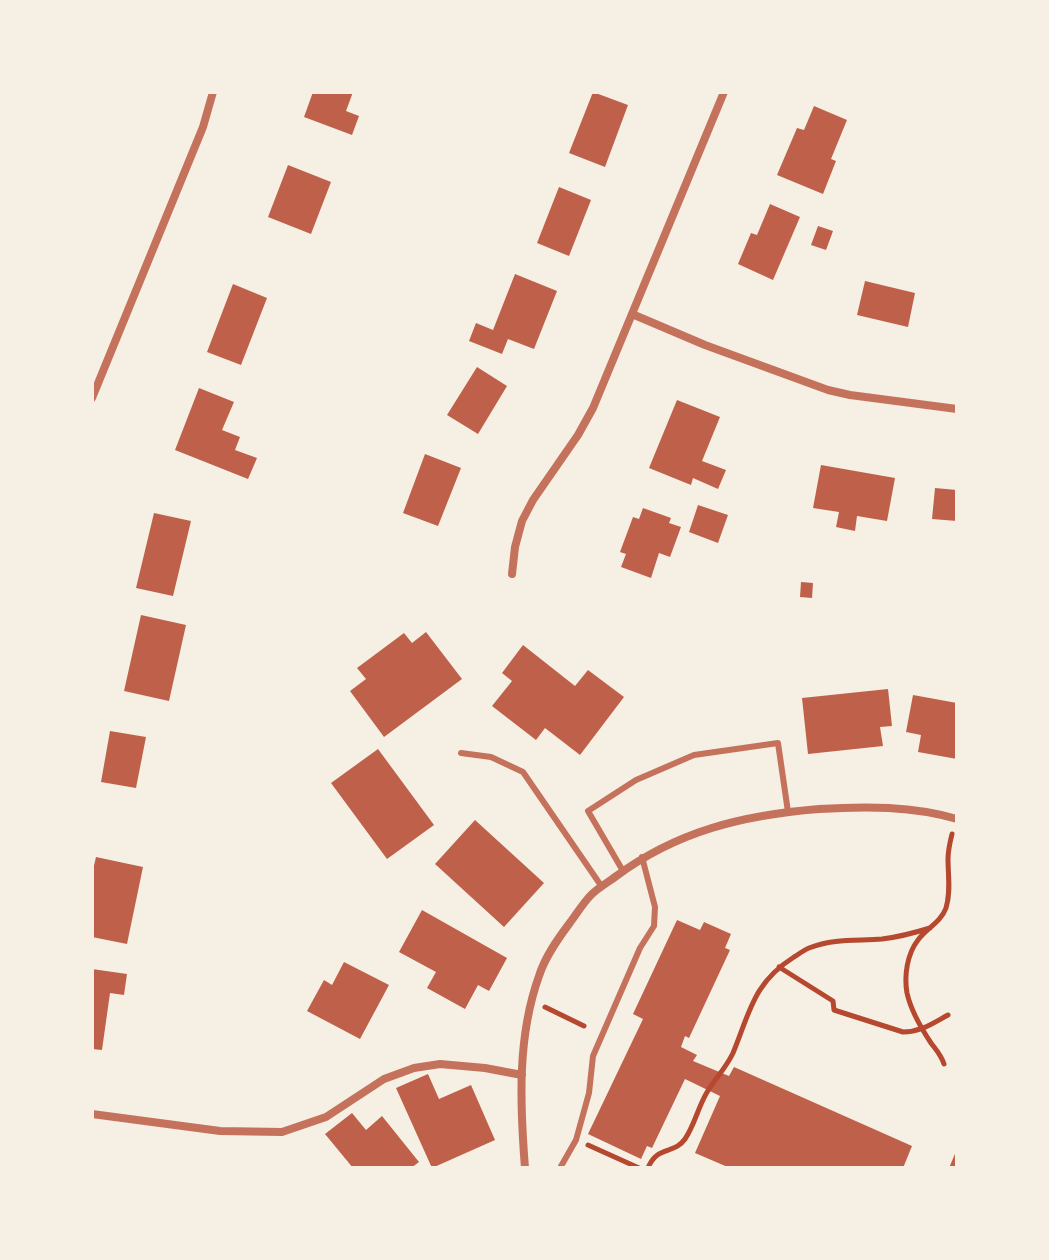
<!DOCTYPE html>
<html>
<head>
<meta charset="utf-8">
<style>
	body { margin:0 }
	#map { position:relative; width:1049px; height:1260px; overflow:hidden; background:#f6efe4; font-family:Poppins,sans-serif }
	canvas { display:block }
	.frame { position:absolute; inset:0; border:94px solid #f6efe4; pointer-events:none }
</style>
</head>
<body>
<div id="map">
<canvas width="1049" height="1260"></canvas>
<div class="frame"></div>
</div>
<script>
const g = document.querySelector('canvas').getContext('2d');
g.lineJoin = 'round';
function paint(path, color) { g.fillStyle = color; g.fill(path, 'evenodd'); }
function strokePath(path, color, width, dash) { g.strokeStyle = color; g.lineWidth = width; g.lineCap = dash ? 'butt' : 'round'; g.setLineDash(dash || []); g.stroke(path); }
paint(new Path2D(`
	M313,92H353L346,111L359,116L352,135L304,117Z
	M593,92L628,105L605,167L569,153Z
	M814,106L847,120L831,159L836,161L823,194L777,175L797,128L804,130Z
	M288,165L331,182L311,234L268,217Z
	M559,187L591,200L569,256L537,243Z
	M770,204L800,217L773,280L738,264L751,233L757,235Z
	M818,226L833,231L826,250L811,245Z
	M515,274L557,291L534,349L508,339L502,354L469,341L476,323L493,330Z
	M865,281L915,293L908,327L857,315Z
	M233,284L267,298L241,365L207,352Z
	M477,367L507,386L478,434L447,415Z
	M199,388L234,402L222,430L240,437L235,450L257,458L248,479L175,450Z
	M677,400L720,417L702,461L726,470L718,489L693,478L691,485L649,468Z
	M425,454L461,468L438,526L403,513Z
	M821,465L895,478L887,521L857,516L855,531L836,527L839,512L813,508Z
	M935,488L957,490V521L932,519Z
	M698,505L728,515L718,543L689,532Z
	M643,508L671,518L669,523L681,527L670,557L659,553L651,578L621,567L626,554L620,552L633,517L639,519Z
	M154,513L191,521L173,596L136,588Z
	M801,582L813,583L812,598L800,597Z
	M141,615L186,625L169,701L124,691Z
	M426,632L462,679L384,737L350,691L366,679L357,668L404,633L412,643Z
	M523,645L575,686L588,670L624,697L580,755L545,728L536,740L492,706L512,681L502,673Z
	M888,689L892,726L880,727L883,746L808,754L802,698Z
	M913,695L957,703V759L918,752L921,735L906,732Z
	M110,731L146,737L136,788L101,782Z
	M378,749L434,825L387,859L331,783Z
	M475,820L544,883L504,927L435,864Z
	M96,857L143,867L127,944L92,937V874Z
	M422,910L507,958L489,991L478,985L465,1009L427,988L436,972L399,952Z
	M677,920L700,930L704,922L731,934L725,948L730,950L689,1038L685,1036L681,1047L697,1055L693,1061L729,1076L734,1067L912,1146L903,1168H730L695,1153L720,1096L685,1079L652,1148L647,1146L641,1159L588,1134L643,1019L633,1014Z
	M344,962L389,985L360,1039L307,1011L324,980L332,985Z
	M92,969L127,974L124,995L110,993L102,1050L92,1049Z
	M428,1074L439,1099L471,1085L495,1140L432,1168L396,1088Z
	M352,1113L366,1130L382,1116L419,1162L411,1168H353L325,1134Z
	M957,1149V1168H949Z`), '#bf614a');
strokePath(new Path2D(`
	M779,967L833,1001L834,1010L903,1032C921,1032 933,1023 948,1015
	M545,1007L584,1026
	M944,1064C941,1055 937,1051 931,1043C921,1028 911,1011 907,993C904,976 907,954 918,940C927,928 941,922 946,908C951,892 948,875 948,859C948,851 950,842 952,834
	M588,1145L639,1168
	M648,1168C657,1145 674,1155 685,1139C694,1126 698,1108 706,1094C714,1080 726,1068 733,1053C750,1012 753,983 794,957C799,954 804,950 809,948C834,938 857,941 882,939C899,937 914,933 930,928`), '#b5482f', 5);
strokePath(new Path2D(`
	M461,753L491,757L523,772L602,887
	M623,871L588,811L636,780L694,755L778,743L788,812
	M560,1168L576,1140L589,1093L593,1056L640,948L654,926L655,907L642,857`), '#c5725c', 6);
strokePath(new Path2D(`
	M632,314L705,345L828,390L850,395L957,409
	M92,398L203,127L213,92
	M512,574L515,547L522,521L533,500L578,435L593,408L724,92
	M92,1114L220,1131L282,1132L326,1117L384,1079L414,1068L440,1064L485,1068L522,1075
	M525,1168C520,1104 517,1037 539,976C545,957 557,940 569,924C576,915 583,903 591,895C598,888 607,883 615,877C677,831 743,815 819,809C865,806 913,806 957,819`), '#c5725c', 8);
</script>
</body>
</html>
